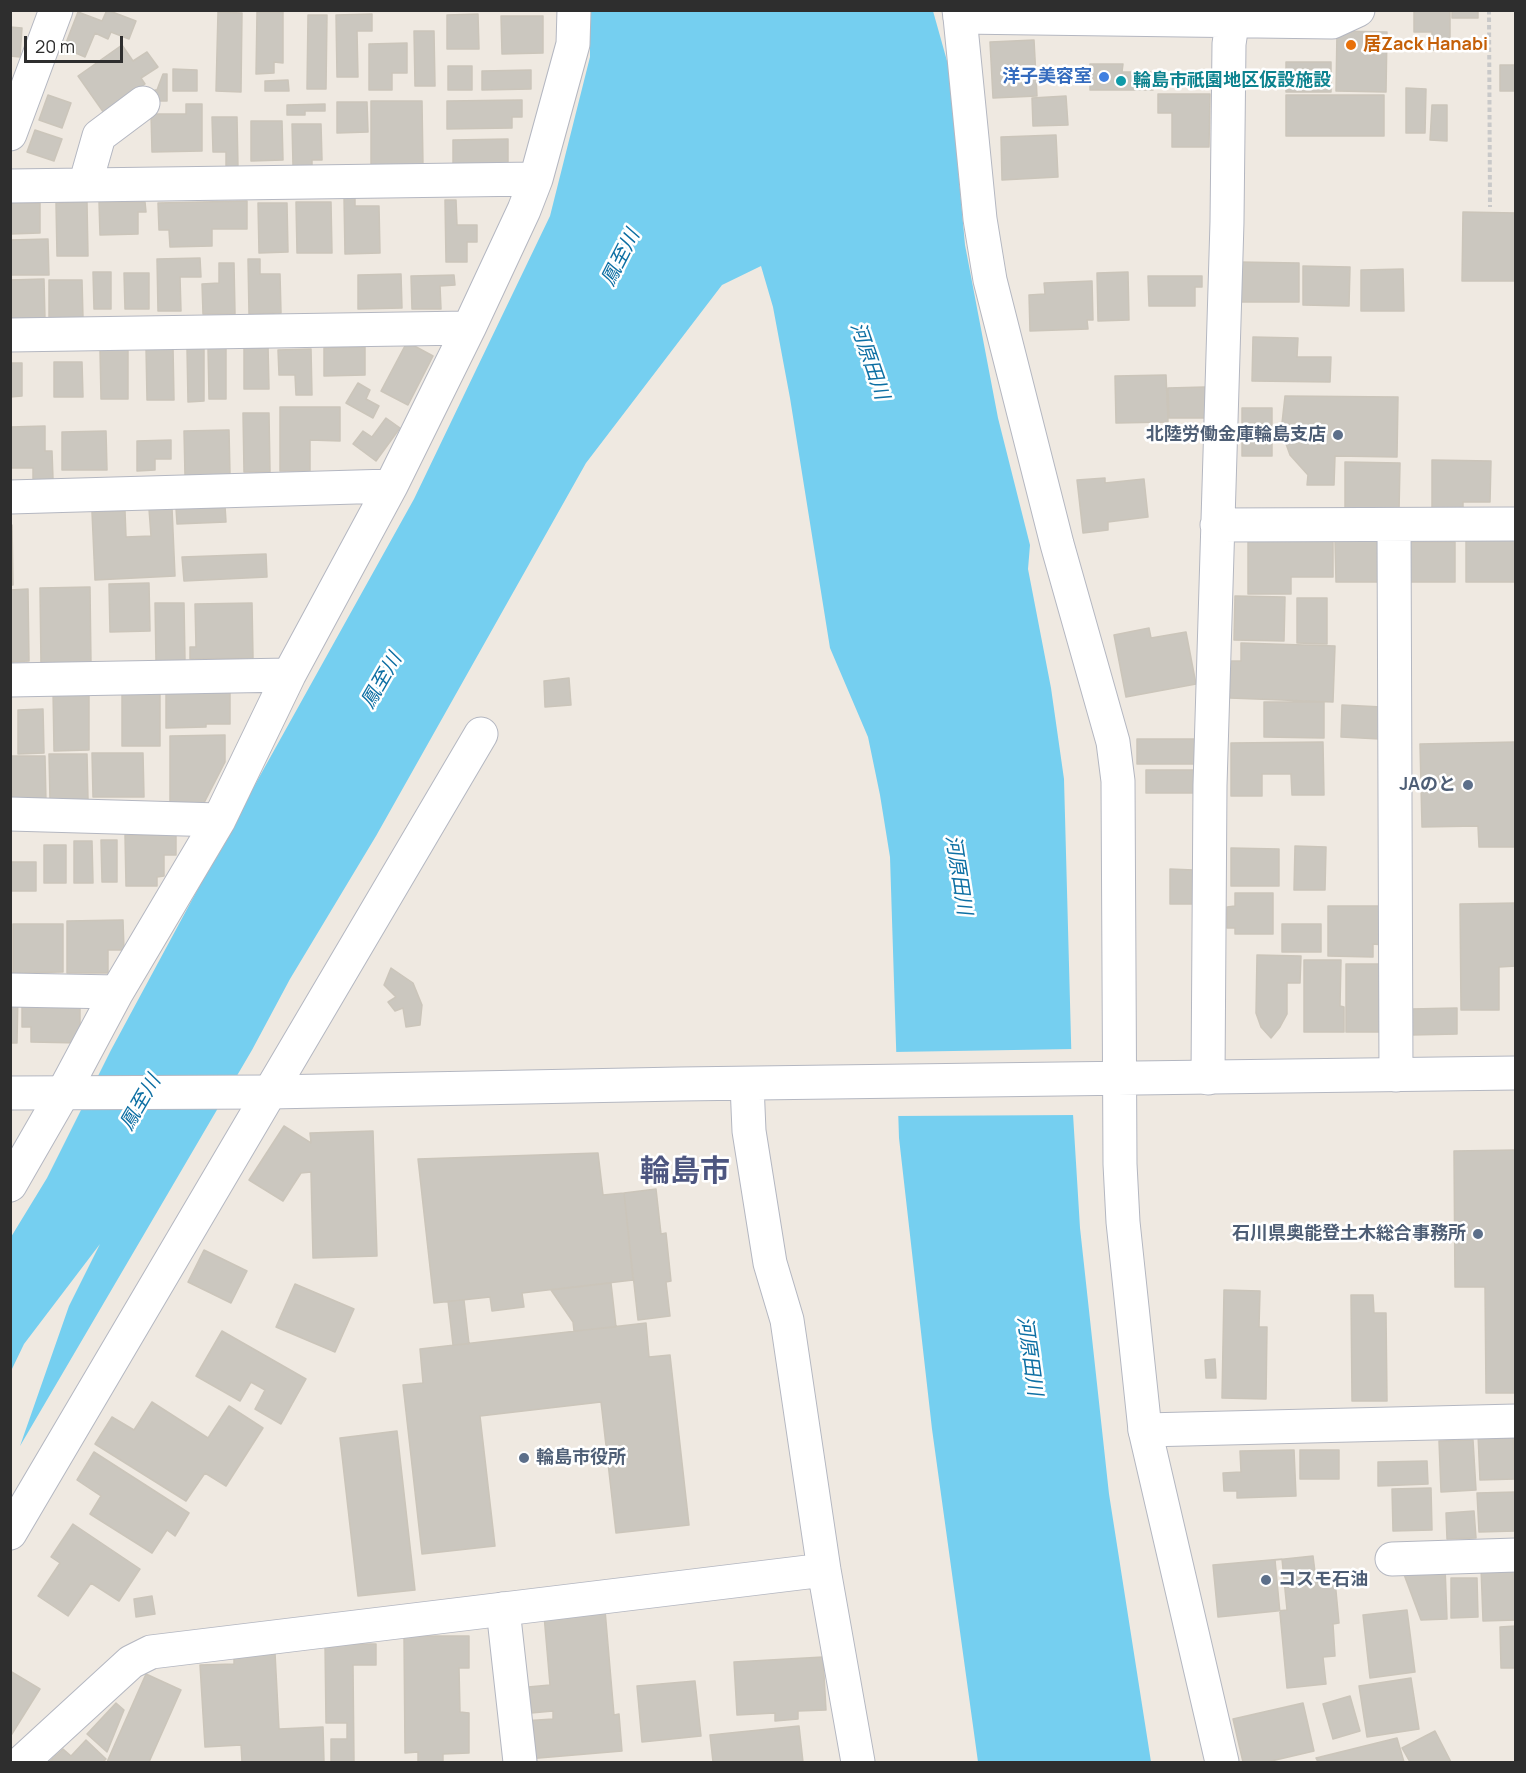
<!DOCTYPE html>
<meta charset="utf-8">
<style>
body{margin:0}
#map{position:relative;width:1526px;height:1773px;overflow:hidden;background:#efe9e1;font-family:Manrope,sans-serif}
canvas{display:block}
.frame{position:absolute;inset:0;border:12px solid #2e2e2e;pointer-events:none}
.scale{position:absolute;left:24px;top:36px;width:99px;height:27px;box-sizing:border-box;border:3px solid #2e2e2e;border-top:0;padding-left:8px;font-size:18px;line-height:21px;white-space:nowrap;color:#2e2e2e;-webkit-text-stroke:4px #fff;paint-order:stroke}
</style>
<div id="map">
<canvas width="1526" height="1773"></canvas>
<div class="frame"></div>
<div class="scale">20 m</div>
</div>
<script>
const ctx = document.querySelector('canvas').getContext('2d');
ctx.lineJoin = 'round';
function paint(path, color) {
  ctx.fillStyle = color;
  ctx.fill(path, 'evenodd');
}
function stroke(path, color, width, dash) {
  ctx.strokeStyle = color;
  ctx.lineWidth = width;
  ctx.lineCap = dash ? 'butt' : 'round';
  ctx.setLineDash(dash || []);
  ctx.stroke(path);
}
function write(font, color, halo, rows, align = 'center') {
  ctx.font = font + ' Manrope,"Noto Sans JP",sans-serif';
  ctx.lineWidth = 5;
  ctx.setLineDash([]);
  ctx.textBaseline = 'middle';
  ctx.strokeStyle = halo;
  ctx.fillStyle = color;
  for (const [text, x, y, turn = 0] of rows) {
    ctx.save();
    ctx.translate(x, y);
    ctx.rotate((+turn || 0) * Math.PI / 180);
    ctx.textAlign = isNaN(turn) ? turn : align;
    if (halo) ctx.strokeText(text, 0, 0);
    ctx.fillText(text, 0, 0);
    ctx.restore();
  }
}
paint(new Path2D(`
 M590,11H933L949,68L965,245L998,418L1030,545L1028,569L1051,688L1064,779L1073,1114L1080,1228L1109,1494L1151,1762H978L932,1429L899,1138L890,857L880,795L868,737L830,648L790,398L773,307L761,266L722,285L586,463L376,836L290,979L252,1050L20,1446L69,1306L100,1244L24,1344L11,1371V1237L47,1178L111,1050L227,835L414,499L550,216L590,57Z`), '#75cff0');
paint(new Path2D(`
 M1074,1049L1077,1115L895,1116L893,1052Z`), '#efe9e1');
const building = new Path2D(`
 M107,10L136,21L129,39L111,32L108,39L95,33L85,57L64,48L78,12L102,21Z
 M1414,10H1450V51L1431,50L1432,32H1414Z
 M1452,10H1478V18H1452Z
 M218,12L242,13L241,92L216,91Z
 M257,12H283V63L274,62V73L256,74Z
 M372,14V31H357L358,77H337L336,15Z
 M478,14L479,49H447V15Z
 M308,15H327L326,89H307Z
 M501,16H543V53L502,54Z
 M10,27L22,28L20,57L10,56Z
 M414,31H434L435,86H415Z
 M1337,31L1387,32L1386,92L1336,91Z
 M1034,40L1037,96L993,98L990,42Z
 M407,43V73H392V90H369V44Z
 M122,45L133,61L147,52L158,67L141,78L145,84L104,113L78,76Z
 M1286,62H1331V92H1286Z
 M1090,64H1123L1122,72H1153V90H1090Z
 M1500,65H1516V91H1500Z
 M448,66H472V90H448Z
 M173,69L197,70V91H173Z
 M531,70V89L482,90V71Z
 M163,74H167V101H155V90H157Z
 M288,80L289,91H265V81Z
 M1406,88L1426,89L1425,133H1406Z
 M1158,94H1210L1209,147H1172V113H1158Z
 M48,95L71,103L62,128L39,120Z
 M1286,95H1384V136H1286Z
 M1066,96L1068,125L1033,126L1032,98Z
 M522,100V117H512V128L447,129V101Z
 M371,101H422L423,167H371Z
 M337,102H367L368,132L337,133Z
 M186,104H202V151L152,152L151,114H186Z
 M325,104V111H305V115H287V105Z
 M1432,105H1447V141L1430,140Z
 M212,117H237L238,168H226V152H213Z
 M251,121H282L283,160L251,161Z
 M292,124H321L322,160H312V166H293Z
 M35,130L62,139L54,161L27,152Z
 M1056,135L1058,177L1002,180L1001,137Z
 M508,139V163L453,164V140Z
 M344,197H355V206H379L380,253L345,254Z
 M445,200H456L457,225H477V242H467V262H446Z
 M247,201V229H212V246L170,247L169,230H159L158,203Z
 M87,202L88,256H57L56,203Z
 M99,202H145L146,212H138V234L100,235Z
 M296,202H331L332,253H297Z
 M11,203H40V233L10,234Z
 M258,203H287L288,252L259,253Z
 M1463,212L1516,213V281H1462Z
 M48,239L49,275H10V240Z
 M200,258L201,277H180L181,311H158L157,259Z
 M248,259H260V274H280L281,313L249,314Z
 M1238,262L1299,263V302H1238Z
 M219,263H234L235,314H203L202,284L219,283Z
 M1303,266L1350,267L1349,306L1303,305Z
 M1403,269L1404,311H1361V270Z
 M93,272H111V309H94Z
 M1128,272L1129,320L1098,321L1097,273Z
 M124,273H149V309H125Z
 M401,274L402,308L358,309V275Z
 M454,275L455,285L440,286L441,309H412L411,276Z
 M1148,276H1202V287H1195V306H1149Z
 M44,279L45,319H10V280Z
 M49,280H82L83,318L49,319Z
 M1092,281L1093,320H1087L1088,329L1030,331L1029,295L1045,294L1044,283Z
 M1253,337L1298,338L1297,357H1331L1330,382L1252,381Z
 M407,342L433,356L408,405L381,391Z
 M244,345H268L269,389H244Z
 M146,347H173L174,400H147Z
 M208,347H226V399H209Z
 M365,347V375L324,376V348Z
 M187,348H204V401L188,402Z
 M128,349V399H101L100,350Z
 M311,349L312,395H296L295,375H279L278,350Z
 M54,362H82L83,397H54Z
 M10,363H22V396L10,397Z
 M1166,375L1168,422L1116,423L1115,376Z
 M358,383L370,390L366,399L379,406L373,418L346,403Z
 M1205,387L1206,418H1169L1168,388Z
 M1285,396L1398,397L1397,457L1335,456L1334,485H1307L1308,475L1290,455L1285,441L1282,423Z
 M280,407H340V441L310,440V471H280Z
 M1242,408H1272V456H1242Z
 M243,413H269L270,472H244Z
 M386,418L400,428L376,461L353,444L363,431L372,437Z
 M45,426V451H52L53,479L33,480V468H10V427Z
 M229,430L230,475L185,476L184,431Z
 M106,431L107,470H62V432Z
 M171,440V459H155V470L137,471V441Z
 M1432,460L1491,461L1490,502H1463V509L1432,508Z
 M1345,462L1400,463L1399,512L1345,511Z
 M1105,478V483L1144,479L1148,517L1108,522V530L1083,533L1077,480Z
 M225,506L226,522L177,524L176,508Z
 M172,508L175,576L95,580L92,512L125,511L126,537L151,536L149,509Z
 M12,525L13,585H10V526Z
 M1516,536V582H1466V537Z
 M1248,539L1333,540V577H1291V594H1248Z
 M1335,541H1382V582H1336Z
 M1410,542H1455V582H1410Z
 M266,554L267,577L184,581L182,557Z
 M149,583L150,631L110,632L109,584Z
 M90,587L91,665L41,666L40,588Z
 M28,589L29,661L10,662V590Z
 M1235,596L1285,597L1284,641L1234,640Z
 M1297,598H1327V644L1297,643Z
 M155,603H184L185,661L156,662Z
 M252,603L253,658L190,659V647H196L195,604Z
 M1149,628L1151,638L1186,632L1196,684L1126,697L1114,635Z
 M1241,643L1335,646L1333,702L1230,698L1231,661H1241Z
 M569,678L571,705L545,707L544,681Z
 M166,682H230V724H206V727L166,728Z
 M122,689H160V746H122Z
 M53,690H89V750L54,751Z
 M1264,702H1324V738L1264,737Z
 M1342,705L1382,707L1380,739L1341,737Z
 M43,709L44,753L18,754V710Z
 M225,735V762L204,803L170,804V736Z
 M1137,739H1197V764H1137Z
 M1323,742L1324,795H1292L1291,774H1262V796H1231V743Z
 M1516,742V847H1479L1478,826L1422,827L1420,744Z
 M92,753H143L144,797H93Z
 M49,754H87L88,800L50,801Z
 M10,756H45L46,802L12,803Z
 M1146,770H1199V793H1146Z
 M125,835H176V855H164V876L157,877V886H126Z
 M101,840H117V882H102Z
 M74,841H92L93,883H74Z
 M44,845H66V883H44Z
 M1295,846L1326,847L1325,890H1294Z
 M1231,848L1279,849V886H1231Z
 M10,862H36V891H10Z
 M1170,869L1194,870L1193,904H1170Z
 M1235,893H1273V934H1235V928H1227V907L1235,906Z
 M1516,903V966L1499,967V1010H1461L1460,904Z
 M1328,906H1384V945L1373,944V957L1328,956Z
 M123,920L124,950H108V973H67V921Z
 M13,924H63V972L13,973Z
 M1282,924H1321V952H1282Z
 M1257,955L1301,956L1300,983H1287V1014L1280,1027L1271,1038L1261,1027L1256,1013Z
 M1304,960H1341L1340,1006L1344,1007V1032H1304Z
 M1346,964H1385V1032H1346Z
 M391,968L413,983L422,1005L420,1025L406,1027L403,1008L395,1011L388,1002L396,997L384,985Z
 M10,994H18L17,1043H10Z
 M22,995H80V1043L31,1042V1027H22Z
 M1457,1008V1034L1411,1035V1009Z
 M284,1126L311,1143L310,1133L373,1131L377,1256L313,1258L311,1172L301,1173L283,1201L249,1180Z
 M1516,1150V1393H1486L1485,1287H1455L1454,1151Z
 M598,1153L603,1195L624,1193L633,1280L522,1293L524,1307L492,1311L490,1297L434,1303L418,1159Z
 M656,1189L661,1234L666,1233L671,1281L666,1282L670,1316L638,1320L624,1193Z
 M204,1250L247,1271L231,1303L188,1282Z
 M611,1283L616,1327L574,1331L573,1322L551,1290Z
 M295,1284L354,1309L335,1352L276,1327Z
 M1224,1290L1260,1291L1259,1327H1267L1266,1399L1222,1398Z
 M1351,1295H1373L1374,1313H1386L1387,1401H1352Z
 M464,1300L469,1344L453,1345L448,1301Z
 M646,1323L649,1357L670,1355L689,1525L616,1533L601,1402L480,1416L495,1546L422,1554L403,1385L423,1383L420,1349Z
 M222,1331L306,1379L281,1424L255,1409L265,1390L251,1382L240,1401L196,1376Z
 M1215,1359L1216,1378H1206L1205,1360Z
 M152,1402L208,1438L229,1406L263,1428L226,1486L205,1473L186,1501L95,1444L112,1417L134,1430Z
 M397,1431L415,1590L358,1596L340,1438Z
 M1513,1433L1515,1479L1480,1480L1478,1434Z
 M1473,1440L1476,1490L1441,1492L1439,1441Z
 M1294,1450L1296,1496L1237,1498V1491H1224L1223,1473L1241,1472L1240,1451Z
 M1300,1450H1339V1479H1300Z
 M94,1452L189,1513L175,1536L167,1530L152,1553L90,1514L101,1496L77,1480Z
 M1427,1461L1428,1484L1378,1486V1462Z
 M1431,1488L1432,1530L1393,1531L1392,1489Z
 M1516,1492V1531L1479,1532L1477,1493Z
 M1474,1511L1476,1538L1447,1539L1446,1513Z
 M73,1524L140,1569L119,1601L91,1583L68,1616L38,1596L60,1563L51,1557Z
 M1313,1556L1315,1572L1334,1570L1339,1623L1333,1624L1335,1656L1323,1657L1326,1684L1287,1688L1275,1560Z
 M1282,1559L1287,1610L1218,1617L1213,1565Z
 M1516,1566V1620L1483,1621L1481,1567Z
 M1445,1567L1447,1619L1421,1620L1402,1569Z
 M1451,1578H1477L1478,1617L1451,1618Z
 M152,1596L155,1614L136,1617L134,1599Z
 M605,1610L614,1715L619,1714L622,1751L527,1759L523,1721L553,1719V1711L531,1713L528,1687L550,1685L544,1615Z
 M1407,1610L1415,1672L1370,1678L1363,1615Z
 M1516,1626V1668H1501L1500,1627Z
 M404,1636H469V1668H459L460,1712L469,1713V1753L443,1754V1762H418V1752L405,1753Z
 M325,1644H376V1665H353L354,1762H331V1739H347V1723H326Z
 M275,1653L279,1729L323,1727L324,1762H242L241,1745L205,1747L200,1665L234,1664V1655Z
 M823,1657L826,1710L798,1711V1719L775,1721V1713L737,1715L734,1662Z
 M10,1671L40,1689L10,1737Z
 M146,1674L181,1690L149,1762H107Z
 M1411,1678L1419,1729L1367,1737L1359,1686Z
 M695,1681L701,1736L642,1742L637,1686Z
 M1350,1696L1360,1731L1333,1739L1323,1704Z
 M116,1703L124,1710L107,1752L87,1734Z
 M1303,1703L1314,1751L1267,1762H1243L1233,1719Z
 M799,1726L803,1762H713L710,1735Z
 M1435,1731L1451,1762H1410L1402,1748Z
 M1397,1738L1404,1762H1318L1316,1758Z
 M86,1740L106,1759L103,1762H49L63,1749L71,1756Z`);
paint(building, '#cbc7bf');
stroke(building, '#cbc5ba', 1.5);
const minor = new Path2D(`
 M959,10L960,17L1332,22L1358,10
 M10,134L56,10
 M85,185L99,136L143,103
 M10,186L536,179
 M10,335L469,328
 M10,497L391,486
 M1217,525L1516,524
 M1394,525L1396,1075
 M10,680L289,675
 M10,814L219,820
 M10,990L117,992
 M1208,1078L1210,785L1227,222L1229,44L1234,10
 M10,1185L63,1093L117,992L219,820L289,675L391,486L469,328L524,210L536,179L573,44L574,10
 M1145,1430L1516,1421
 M10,1533L481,734
 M1392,1559L1516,1555
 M503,1609L520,1762`);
const tertiary = new Path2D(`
 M960,17L980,219L990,280L1057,544L1113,742L1118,781L1120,1164L1123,1222L1145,1430L1222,1762
 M747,1084L749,1131L770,1263L787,1320L824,1570L858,1762
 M10,1093L270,1092L680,1084L1516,1073
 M22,1762L131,1662L151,1652L824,1570`);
stroke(minor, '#b4b7c1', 35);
stroke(tertiary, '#b4b7c1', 35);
stroke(new Path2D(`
 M1489,10L1490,207`), '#c9c9c9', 4, [4.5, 3]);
stroke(minor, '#fff', 33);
stroke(tertiary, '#fff', 33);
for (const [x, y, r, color] of [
 [1351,45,6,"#e8710a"],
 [1104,77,6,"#3f7fe0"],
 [1121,81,6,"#0f9aa8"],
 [1338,435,6,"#5c6f8a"],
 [1468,785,6,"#5c6f8a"],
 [1478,1234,6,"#5c6f8a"],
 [524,1458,6,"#5c6f8a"],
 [1266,1580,6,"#5c6f8a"]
]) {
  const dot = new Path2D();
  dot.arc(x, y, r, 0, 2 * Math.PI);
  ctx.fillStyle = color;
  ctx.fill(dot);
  stroke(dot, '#fff', 2);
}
write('bold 18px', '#c56008', '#fff', [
 ["居Zack Hanabi",1363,45]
], 'left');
write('bold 18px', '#366cbe', '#fff', [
 ["洋子美容室",1092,77]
], 'right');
write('bold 18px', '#0d838f', '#fff', [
 ["輪島市祇園地区仮設施設",1133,81]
], 'left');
write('bold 18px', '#4e5e75', '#fff', [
 ["北陸労働金庫輪島支店",1326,435],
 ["JAのと",1456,785],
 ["石川県奥能登土木総合事務所",1466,1234],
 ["輪島市役所",536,1458,"left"],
 ["コスモ石油",1278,1580,"left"]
], 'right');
write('italic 20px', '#0d6fa3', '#fff', [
 ["鳳至川",621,258,-63],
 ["河原田川",869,361,71],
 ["鳳至川",382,681,-60],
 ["河原田川",958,875,81],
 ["鳳至川",141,1103,-60],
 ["河原田川",1029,1356,82]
]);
write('bold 30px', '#4d5680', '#fff', [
 ["輪島市",685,1173]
]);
</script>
